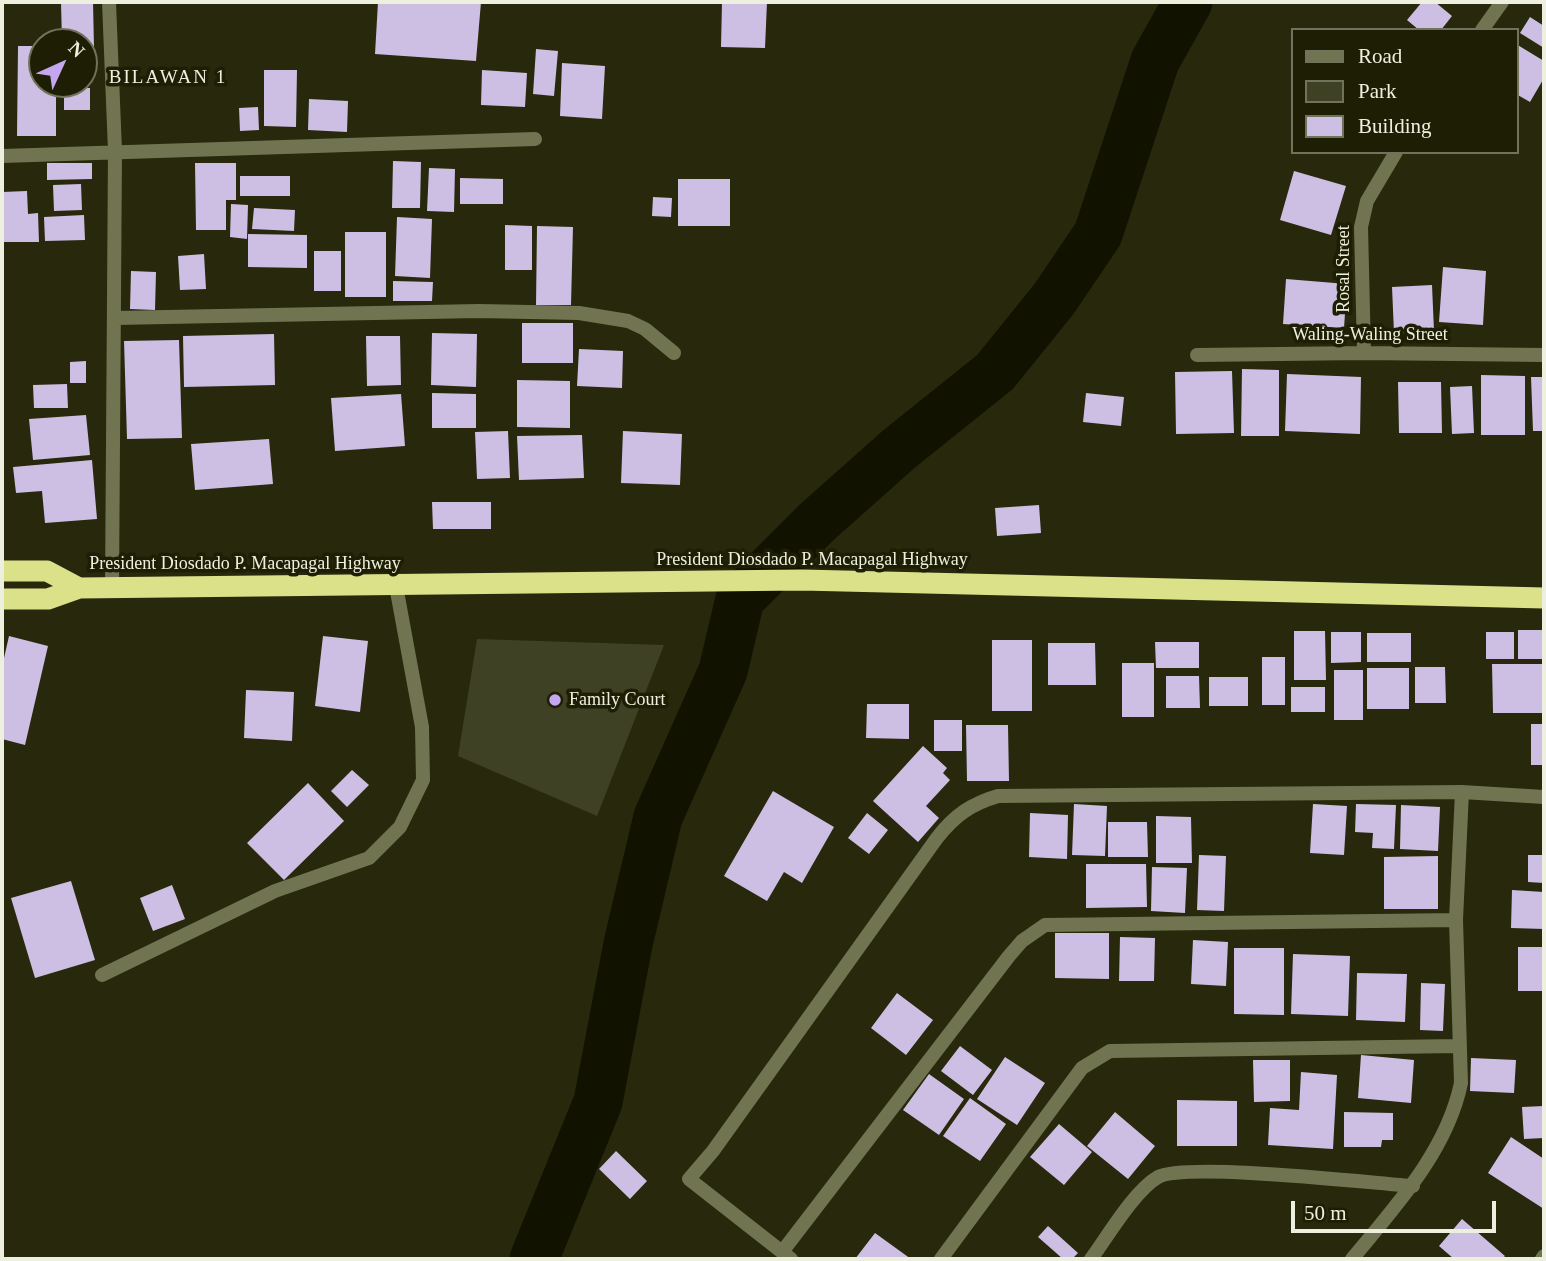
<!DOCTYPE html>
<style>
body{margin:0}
#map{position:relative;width:1546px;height:1261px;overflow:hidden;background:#27280c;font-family:Georgia,serif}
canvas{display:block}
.frame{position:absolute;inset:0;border:4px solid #eef0df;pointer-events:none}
.legend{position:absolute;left:1291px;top:28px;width:228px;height:126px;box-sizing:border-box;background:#1d1e03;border:2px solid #71725b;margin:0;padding:9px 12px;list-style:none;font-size:21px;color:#eef0df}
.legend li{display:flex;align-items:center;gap:14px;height:35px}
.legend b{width:35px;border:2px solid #71725b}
.north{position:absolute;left:28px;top:28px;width:70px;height:70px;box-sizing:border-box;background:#1d1e03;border:2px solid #71725b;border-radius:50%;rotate:45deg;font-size:19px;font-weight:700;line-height:28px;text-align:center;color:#eef0df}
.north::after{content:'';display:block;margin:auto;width:24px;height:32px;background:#c5a7f1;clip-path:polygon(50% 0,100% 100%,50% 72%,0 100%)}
.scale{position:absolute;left:1291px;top:1201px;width:205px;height:32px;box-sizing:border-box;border:4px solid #eef0df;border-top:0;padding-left:9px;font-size:21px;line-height:24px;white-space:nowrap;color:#eef0df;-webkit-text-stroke:5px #1d1e03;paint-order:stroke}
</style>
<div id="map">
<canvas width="1546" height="1261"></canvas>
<div class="frame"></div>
<ul class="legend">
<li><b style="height:9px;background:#717451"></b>Road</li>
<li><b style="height:19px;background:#3f4124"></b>Park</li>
<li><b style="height:19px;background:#cdbfe3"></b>Building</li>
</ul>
<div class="north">N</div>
<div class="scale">50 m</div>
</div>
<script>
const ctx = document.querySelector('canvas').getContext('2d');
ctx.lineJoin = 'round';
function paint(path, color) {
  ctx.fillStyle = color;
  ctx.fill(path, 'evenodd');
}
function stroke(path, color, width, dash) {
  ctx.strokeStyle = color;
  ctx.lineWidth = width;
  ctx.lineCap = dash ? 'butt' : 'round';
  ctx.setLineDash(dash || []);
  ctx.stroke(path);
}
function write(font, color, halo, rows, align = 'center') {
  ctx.font = font + ' Georgia,serif';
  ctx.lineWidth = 7;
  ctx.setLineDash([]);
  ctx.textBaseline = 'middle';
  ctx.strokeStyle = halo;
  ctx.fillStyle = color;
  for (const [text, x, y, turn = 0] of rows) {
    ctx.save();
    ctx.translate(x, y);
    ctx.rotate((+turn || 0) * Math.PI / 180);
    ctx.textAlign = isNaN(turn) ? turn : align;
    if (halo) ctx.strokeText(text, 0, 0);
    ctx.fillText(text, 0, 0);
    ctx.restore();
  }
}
paint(new Path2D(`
 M477,639L664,645L597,816L458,756Z`), '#3f4124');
stroke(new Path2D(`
 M534,1259L598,1102L628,944L658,817L723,671L740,599L817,522L899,449L995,372L1054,299L1098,234L1155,61L1188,2`), '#121200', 49);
paint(new Path2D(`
 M93,2L94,48L84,49V42H62L61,3Z
 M378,2H481L476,61L375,54Z
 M722,2H767L765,48L721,47Z
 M1422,2H1435L1452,16L1441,30H1419L1407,20Z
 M1530,17L1544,26V48L1520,33Z
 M1516,44L1544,61V78L1530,102L1516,94Z
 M18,46H42V84H56V136H17Z
 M536,49L558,51L554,96L533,94Z
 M84,56H92L91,82H84Z
 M562,63L605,66L602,119L560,116Z
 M264,70H297L296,127L264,126Z
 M482,70L527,73L525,107L481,105Z
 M64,88H90V110H64Z
 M309,99L348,101L347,132L308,130Z
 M258,107L259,130L240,131L239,108Z
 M393,161L421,162L420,208H392Z
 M47,163H92V179L47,180Z
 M195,163H236V200H226V230H196Z
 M429,168L455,169L454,212L427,211Z
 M1294,171L1346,186L1331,235L1280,220Z
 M240,176H290V196H240Z
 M460,178L503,179V204H460Z
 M678,179H730V226H678Z
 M81,184L82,210L54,211L53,185Z
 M27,191L28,214L38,213L39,242H2V192Z
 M653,197L672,198L671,217L652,216Z
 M231,204L248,205L247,239L230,237Z
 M254,208L295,210L294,231L252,229Z
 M84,215L85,240L45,241L44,217Z
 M397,217L432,219L430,278L395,276Z
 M505,225L532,226V270H505Z
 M537,226L573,227L571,305H536Z
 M345,232H386V297H345Z
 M248,234L307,235V268L248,267Z
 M314,251H341V291H314Z
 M204,254L206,289L180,290L178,256Z
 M1443,267L1486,271L1483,325L1439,322Z
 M131,271L156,272L155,310L130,309Z
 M1286,279L1347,284L1344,328L1283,324Z
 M393,281L433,282L432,301H393Z
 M1432,285L1434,331L1394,333L1392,287Z
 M522,323H573V363H522Z
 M432,333L477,334L476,387L431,385Z
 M274,334L275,385L184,387L183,336Z
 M366,336H400L401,385L367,386Z
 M179,340L182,438L127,439L124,341Z
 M579,349L623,351L622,388L577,386Z
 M86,361V383H70V362Z
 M1242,369L1279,370V436H1241Z
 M1232,371L1234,433L1176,434L1175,372Z
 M1287,374L1361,377L1360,434L1285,431Z
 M1481,375L1525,376V435H1481Z
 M1531,377H1544V431H1533Z
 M517,380L570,381V428L517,427Z
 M1398,382H1441L1442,433H1399Z
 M67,384L68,408H34L33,385Z
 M1472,386L1474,433L1452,434L1450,387Z
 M432,393L476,394V428H432Z
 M1086,393L1124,397L1121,426L1083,422Z
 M401,394L405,446L335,451L331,398Z
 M86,415L90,455L33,460L29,419Z
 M508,431L510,478L477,479L475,432Z
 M623,431L682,434L680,485L621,483Z
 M582,435L584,478L519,480L517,436Z
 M269,439L273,484L195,490L191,444Z
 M92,460L97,519L45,523L42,491L16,493L13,467Z
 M432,502H491V529H433Z
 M1039,505L1041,533L997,536L995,508Z
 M1518,630H1544V659H1518Z
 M1294,631H1325L1326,680H1294Z
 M1331,632H1361V662L1331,663Z
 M1486,632H1514V659H1486Z
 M1367,633H1411V662H1367Z
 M9,636L48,646L25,745L2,739V667Z
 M323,636L368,641L360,712L315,706Z
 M992,640H1032V711H992Z
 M1155,642H1199V668H1156Z
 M1048,643H1095L1096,685H1048Z
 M1262,657H1285V705H1262Z
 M1122,663H1154V717H1122Z
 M1492,664H1544V713H1493Z
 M1415,667H1445L1446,703H1415Z
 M1367,668H1409V709H1367Z
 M1334,670H1363V720H1334Z
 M1166,676H1199L1200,708H1166Z
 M1209,677H1248V706H1209Z
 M1291,687H1325V712H1291Z
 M246,690L294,692L292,741L244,738Z
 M867,704H909V739L866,738Z
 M934,720H962V751H934Z
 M1531,724H1544V765H1531Z
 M966,725H1008L1009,781H967Z
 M923,746L947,768L943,773L950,780L926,806L939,818L918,842L873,801Z
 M352,770L369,785L347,807L331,791Z
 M308,783L344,821L284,880L247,843Z
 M773,791L834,827L802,883L784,872L767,901L724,876Z
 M1074,804L1107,806L1105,856L1072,855Z
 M1313,804L1347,806L1344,855L1310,853Z
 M1356,804L1396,805L1394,849L1372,848L1373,833L1355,832Z
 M1401,805L1440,807L1438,851L1400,849Z
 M867,813L888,830L869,854L848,838Z
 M1030,813L1068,815L1067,859L1029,857Z
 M1156,816L1191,817L1192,863H1156Z
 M1108,822H1147L1148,857H1108Z
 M1199,855L1226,856L1224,911L1197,910Z
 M1528,855H1544V883L1528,882Z
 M1438,856V909H1384V857Z
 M1086,864H1146L1147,907L1086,908Z
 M1152,867L1187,868L1185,913L1151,911Z
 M71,881L95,960L35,978L11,898Z
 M172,885L185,919L153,931L140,898Z
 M1512,890L1544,892V929L1511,928Z
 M1055,933H1109V979L1055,978Z
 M1120,937L1155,938L1154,981H1119Z
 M1193,940L1228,942L1226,986L1191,984Z
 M1518,947H1544V991H1518Z
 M1234,948H1284V1015L1234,1014Z
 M1293,954L1350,956L1348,1016L1291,1014Z
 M1357,973L1407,974L1405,1022L1356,1020Z
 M1421,983L1445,984L1443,1031L1420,1030Z
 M897,993L933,1020L906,1055L871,1028Z
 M960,1046L992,1070L973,1095L941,1071Z
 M1361,1055L1414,1060L1411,1103L1358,1098Z
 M1005,1057L1045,1083L1017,1125L977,1099Z
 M1471,1058L1516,1060L1514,1093L1470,1091Z
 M1253,1060H1290V1101L1254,1102Z
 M1301,1072L1337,1075L1333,1149L1268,1145L1270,1108L1299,1110Z
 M929,1074L964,1099L939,1135L903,1110Z
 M970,1098L1006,1124L980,1161L943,1136Z
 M1177,1100L1237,1101V1146H1177Z
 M1544,1106V1138L1524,1139L1522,1107Z
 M1115,1112L1155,1146L1128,1179L1087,1146Z
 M1344,1112L1393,1113V1140H1382L1381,1147H1344Z
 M1059,1124L1092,1152L1064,1185L1030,1157Z
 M1511,1137L1544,1159V1209L1488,1173Z
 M616,1151L647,1181L630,1199L599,1169Z
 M1462,1219L1505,1256L1502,1259H1454L1439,1246Z
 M1048,1226L1078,1253L1072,1259H1063L1038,1237Z
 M875,1233L911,1259H855Z`), '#cdbfe3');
stroke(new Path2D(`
 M109,2L115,151L112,588
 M1482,30L1502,2
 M2,156L535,139
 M115,318L479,311L579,313L628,321L645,329L674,353
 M1364,353L1361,227L1367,201L1396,152
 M1197,355L1364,353L1544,355
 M102,975L275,891L369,858L400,827L423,780L422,727L396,586
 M782,1252L1009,956L1022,941L1045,925L1456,920
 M791,1259L689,1179L713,1151L937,838C955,815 971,804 998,796L1462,792L1544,797
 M941,1259L1082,1068L1110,1051L1459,1046
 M1091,1259C1108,1236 1134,1191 1158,1177C1186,1162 1371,1183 1413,1186
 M1352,1259C1395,1207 1447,1151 1461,1083L1456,920L1462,792
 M1542,1259L1544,1256`), '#717451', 14);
stroke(new Path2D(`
 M2,571H47L79,588
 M2,599H48L79,588L802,580L1544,598`), '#dbe188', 21);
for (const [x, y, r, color] of [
 [555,700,7,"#c5a7f1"]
]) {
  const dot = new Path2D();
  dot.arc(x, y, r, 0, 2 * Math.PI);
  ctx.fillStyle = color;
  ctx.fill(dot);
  stroke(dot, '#1d1e03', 2.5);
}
write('18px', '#eef0df', '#1d1e03', [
 ["Rosal Street",1344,269,-90],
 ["Waling-Waling Street",1370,335],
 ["President Diosdado P. Macapagal Highway",812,560],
 ["President Diosdado P. Macapagal Highway",245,564]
]);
write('18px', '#eef0df', '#1d1e03', [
 ["Family Court",569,700]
], 'left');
ctx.letterSpacing = '2px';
write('19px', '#eef0df', '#1d1e03', [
 ["BILAWAN 1",168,78]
]);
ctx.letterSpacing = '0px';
</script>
